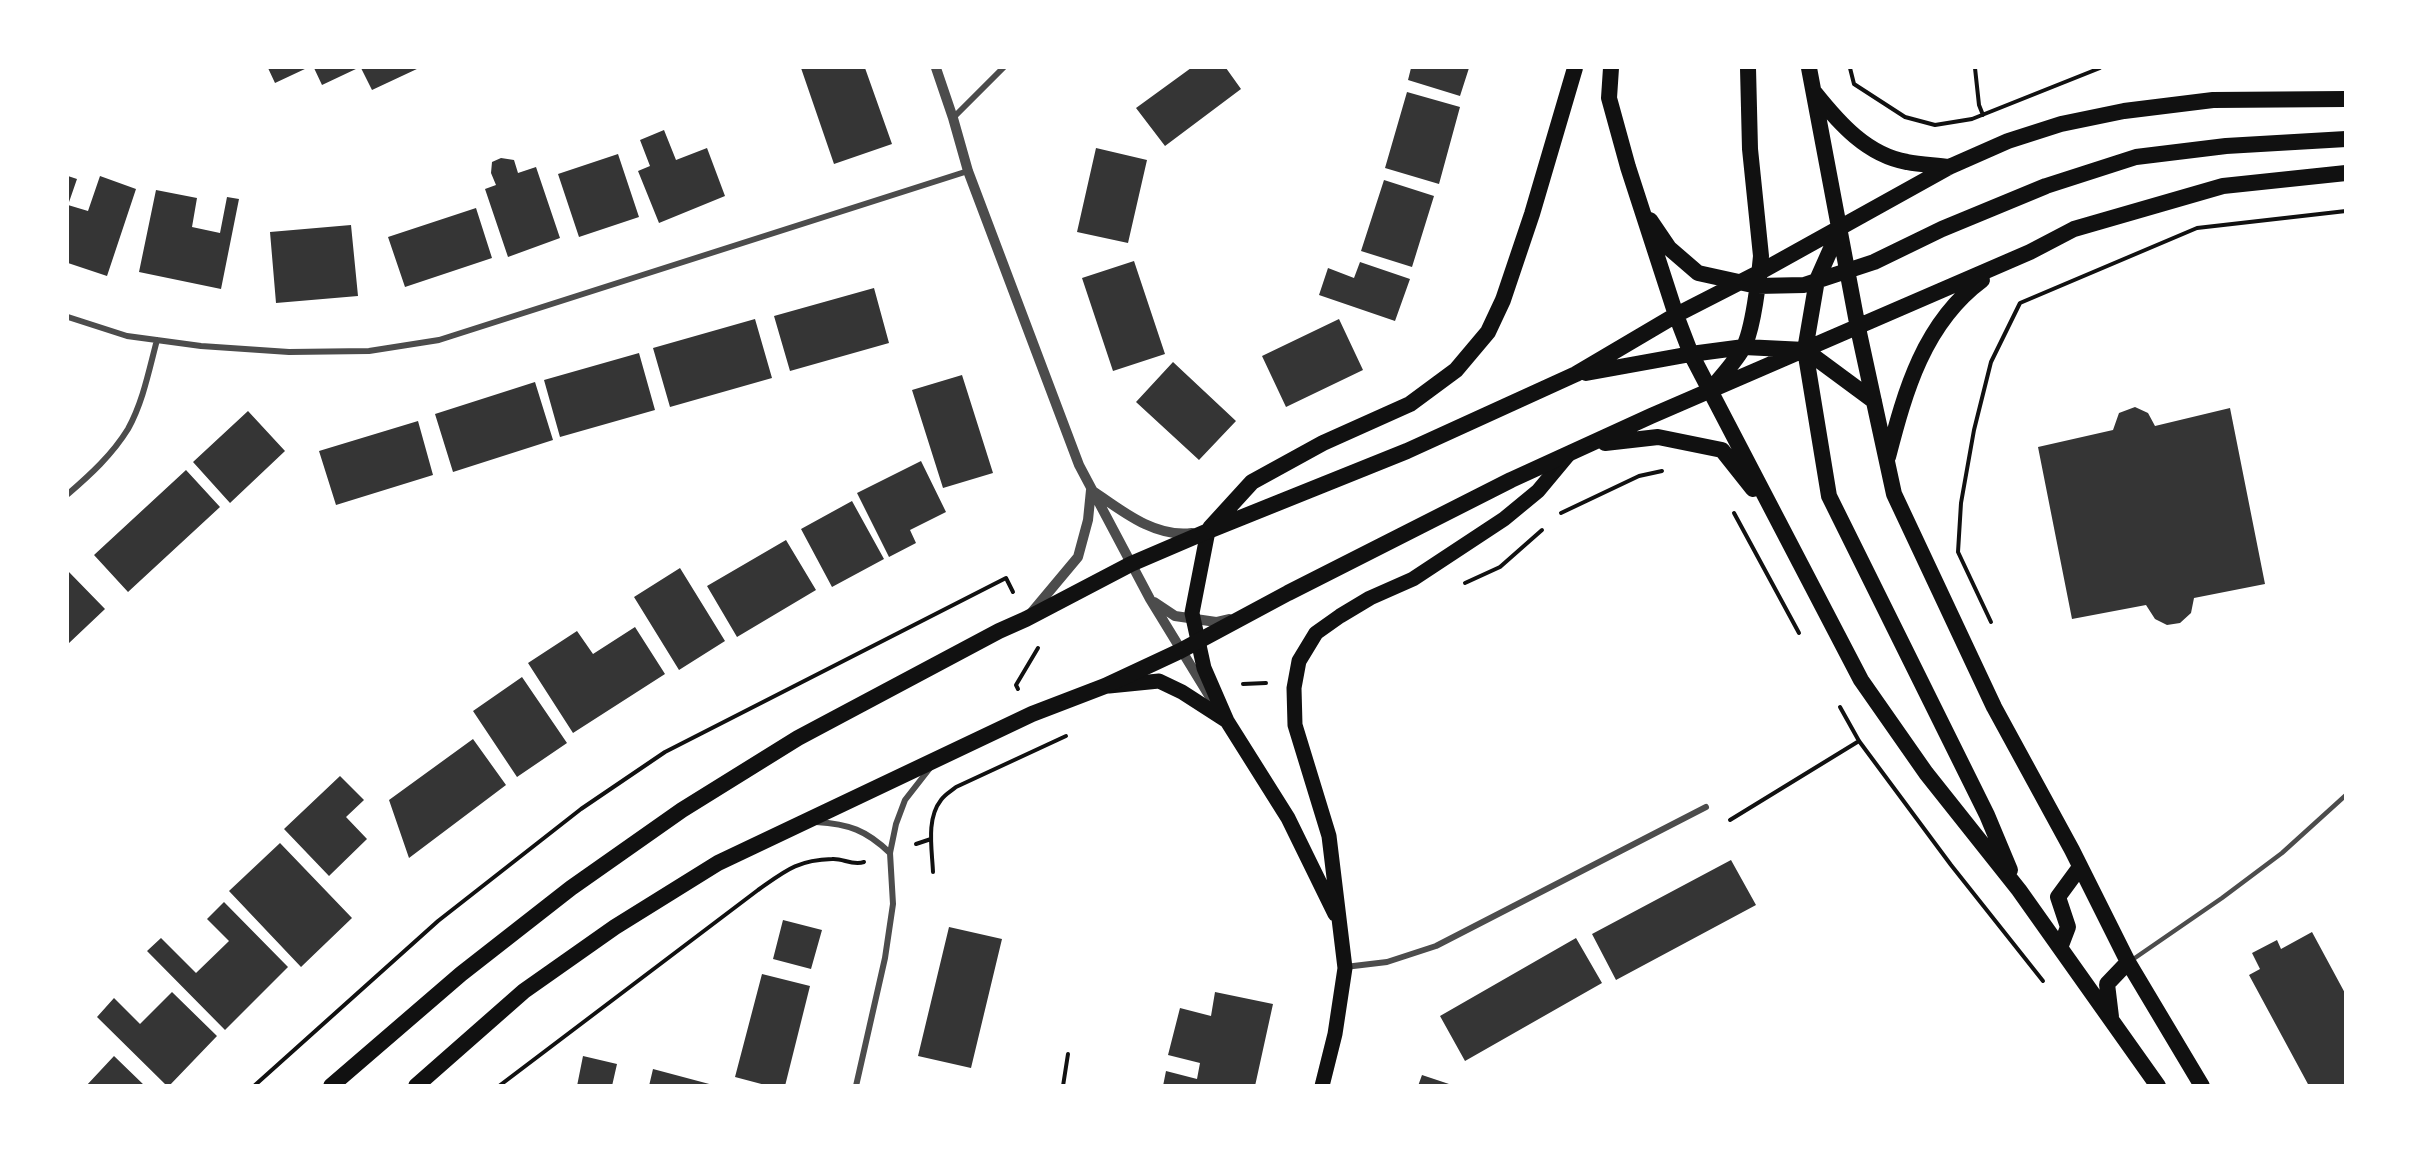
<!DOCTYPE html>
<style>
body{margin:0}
#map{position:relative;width:2413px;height:1153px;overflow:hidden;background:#fff;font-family:"Archivo Narrow",sans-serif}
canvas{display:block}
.frame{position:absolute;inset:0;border:69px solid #fff;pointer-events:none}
</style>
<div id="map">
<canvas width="2413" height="1153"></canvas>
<div class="frame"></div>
</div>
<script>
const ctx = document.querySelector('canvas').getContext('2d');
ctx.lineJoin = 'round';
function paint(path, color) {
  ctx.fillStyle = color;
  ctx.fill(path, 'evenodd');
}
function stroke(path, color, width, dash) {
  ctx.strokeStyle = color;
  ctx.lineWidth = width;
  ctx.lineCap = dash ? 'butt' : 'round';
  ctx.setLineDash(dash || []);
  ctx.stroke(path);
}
paint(new Path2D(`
 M268,68H307L275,83Z
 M314,68H358L322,85Z
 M361,68H419L372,90Z
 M801,68H865L892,144L834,164Z
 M1191,68H1226L1241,89L1165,146L1136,108Z
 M1411,68H1469L1460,96L1408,80Z
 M1407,92L1460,107L1439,184L1385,168Z
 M664,130L676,160L707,148L725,196L659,223L638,171L650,166L640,140Z
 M1096,148L1147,160L1128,243L1077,232Z
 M618,154L639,217L579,237L558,174Z
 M501,158L514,160L518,173L536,167L560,238L508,257L485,189L496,185L491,173L492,162Z
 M68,176L77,179L68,205L88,211L100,176L136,189L107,276L68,263Z
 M1384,180L1434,196L1412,267L1361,251Z
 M156,190L197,198L192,227L220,233L227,197L239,199L221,289L139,272Z
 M476,208L492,258L405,287L388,237Z
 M351,225L358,296L276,303L270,232Z
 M1134,261L1165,354L1113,371L1082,278Z
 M1360,262L1410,279L1395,321L1319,295L1328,268L1354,278Z
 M874,288L889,343L790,371L774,316Z
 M755,319L772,378L670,407L653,348Z
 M1339,319L1363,370L1286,407L1262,356Z
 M639,353L655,410L560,437L544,380Z
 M1173,362L1236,421L1199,460L1136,402Z
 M962,375L993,473L943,488L912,390Z
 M535,382L553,440L453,472L435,414Z
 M2135,407L2148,413L2155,426L2230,408L2265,584L2194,598L2191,613L2180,623L2167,625L2155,619L2146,605L2072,619L2038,447L2113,430L2119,413Z
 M248,411L285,451L230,503L193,462Z
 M418,421L433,475L336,505L319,451Z
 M921,461L946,512L910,530L916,543L889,557L857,493Z
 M186,470L220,507L128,592L94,555Z
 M852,501L884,559L832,587L801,529Z
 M786,540L816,590L737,637L707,586Z
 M680,568L725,641L679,670L634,597Z
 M68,571L105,609L68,644Z
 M635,627L665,674L573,733L528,663L577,631L593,654Z
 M522,677L567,743L517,777L473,711Z
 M473,739L506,785L409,858L389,800Z
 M340,776L364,800L346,817L367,839L329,876L284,829Z
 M280,843L352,918L301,967L229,891Z
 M1731,860L1756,905L1616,980L1592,934Z
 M224,902L288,967L225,1030L147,951L161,938L196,973L229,941L207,919Z
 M783,920L822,930L811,969L773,959Z
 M949,927L1002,939L971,1068L918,1056Z
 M2312,932L2346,995V1086H2309L2249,975L2260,969L2252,953L2277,940L2281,949Z
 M1576,938L1602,983L1465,1061L1440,1016Z
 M762,974L810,986L785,1086H769L735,1077Z
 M172,992L217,1036L169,1086H167L97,1017L114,998L140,1024Z
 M1215,992L1273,1004L1255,1086H1163L1166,1071L1197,1079L1200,1063L1168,1055L1180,1008L1211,1016Z
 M114,1056L145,1086H86Z
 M583,1056L617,1064L612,1086H577Z
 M653,1069L713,1085V1086H649Z
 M1422,1075L1452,1085V1086H1418Z`), '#353535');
stroke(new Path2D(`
 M1850,68L1854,84L1905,117L1935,125L1972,119L2100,68
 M1975,68L1979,105L1983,115
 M1561,513L1639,476L1662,471
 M1734,513L1799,633
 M1465,583L1500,567L1542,530
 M1991,622L1958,552L1961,503L1974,430L1991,362L2020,303L2197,228L2346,211
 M1243,684L1266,683
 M1018,689L1016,685L1038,648
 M1840,707L1859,741L1951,865L2043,981
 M1730,820L1859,741
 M916,844L931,839
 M933,872C932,849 926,819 941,800C944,795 951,791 956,787L1066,736
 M254,1086L438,921L581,809L665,752L1006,578L1013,592
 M499,1086L758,890C785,871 797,860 832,859C843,858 852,866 864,862
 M1063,1086L1068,1054`), '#111', 4);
stroke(new Path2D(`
 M2132,960L2222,898L2282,853L2346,795`), '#4c4c4c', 4.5);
stroke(new Path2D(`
 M953,118L1003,68
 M68,317L127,336L201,346L289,352L369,351L439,340L968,171
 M68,494C90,475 112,455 128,429C143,402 149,370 157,340
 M816,822C849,824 866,830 890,853
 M1345,967L1387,962L1436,946L1706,807
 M856,1086L885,958L893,904L890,853L896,824L905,800L930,768`), '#4c4c4c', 6);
stroke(new Path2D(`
 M936,68L953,118L968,171L1079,465L1150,599L1213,702
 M1093,491C1122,511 1155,538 1192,533
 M1154,602L1175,616L1216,622L1229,619
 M1032,612L1078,557L1088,520L1091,490`), '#4c4c4c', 10);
stroke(new Path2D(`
 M1208,531L1192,613L1204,668L1227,721L1288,818L1335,914
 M1109,686L1159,681L1182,692L1227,721
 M1322,1086L1335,1034L1345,968L1329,836L1295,725L1294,688L1299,661L1316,633L1340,616L1370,598L1413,579L1504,519L1538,491L1568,455`), '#111', 15);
stroke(new Path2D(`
 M1611,68L1609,98L1628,167L1676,315L1691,354L1861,680L1926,773L2019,890L2158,1086
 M1809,68L1858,328L1894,494L1994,707L2072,850L2128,962L2202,1086
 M1815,93C1839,123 1867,155 1907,162C1921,165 1935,165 1949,167
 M1650,220L1669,248L1698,273L1757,286L1804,285L1874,262L1942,229L2046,186L2136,157L2226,146L2346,139
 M1841,226L1817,280L1805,350L1829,496L1987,815L2010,870
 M1586,373L1691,354L1744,347L1805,350L1874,401
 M1711,389C1722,376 1735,362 1743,348C1753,331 1759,277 1761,256L1750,149L1748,68
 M1605,443L1658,437L1722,450L1753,489
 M1888,457C1905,391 1924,323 1982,280
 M1210,528L1252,482L1323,443L1410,404L1456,370L1488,332L1503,300L1532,214L1575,68
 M2060,948L2068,927L2058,897L2080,867
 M2111,1017L2107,984L2128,962
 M331,1086L461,974L571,888L682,810L798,738L999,631L1026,619L1131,564L1208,531L1407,451L1576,374L1676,315L1760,272L1949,167L2008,141L2061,124L2124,111L2213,100L2346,99
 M416,1086L524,991L615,927L718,863L1032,714L1105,686L1180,651L1288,593L1511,480L1651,416L2030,252L2074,229L2223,186L2346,173`), '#111', 16);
</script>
